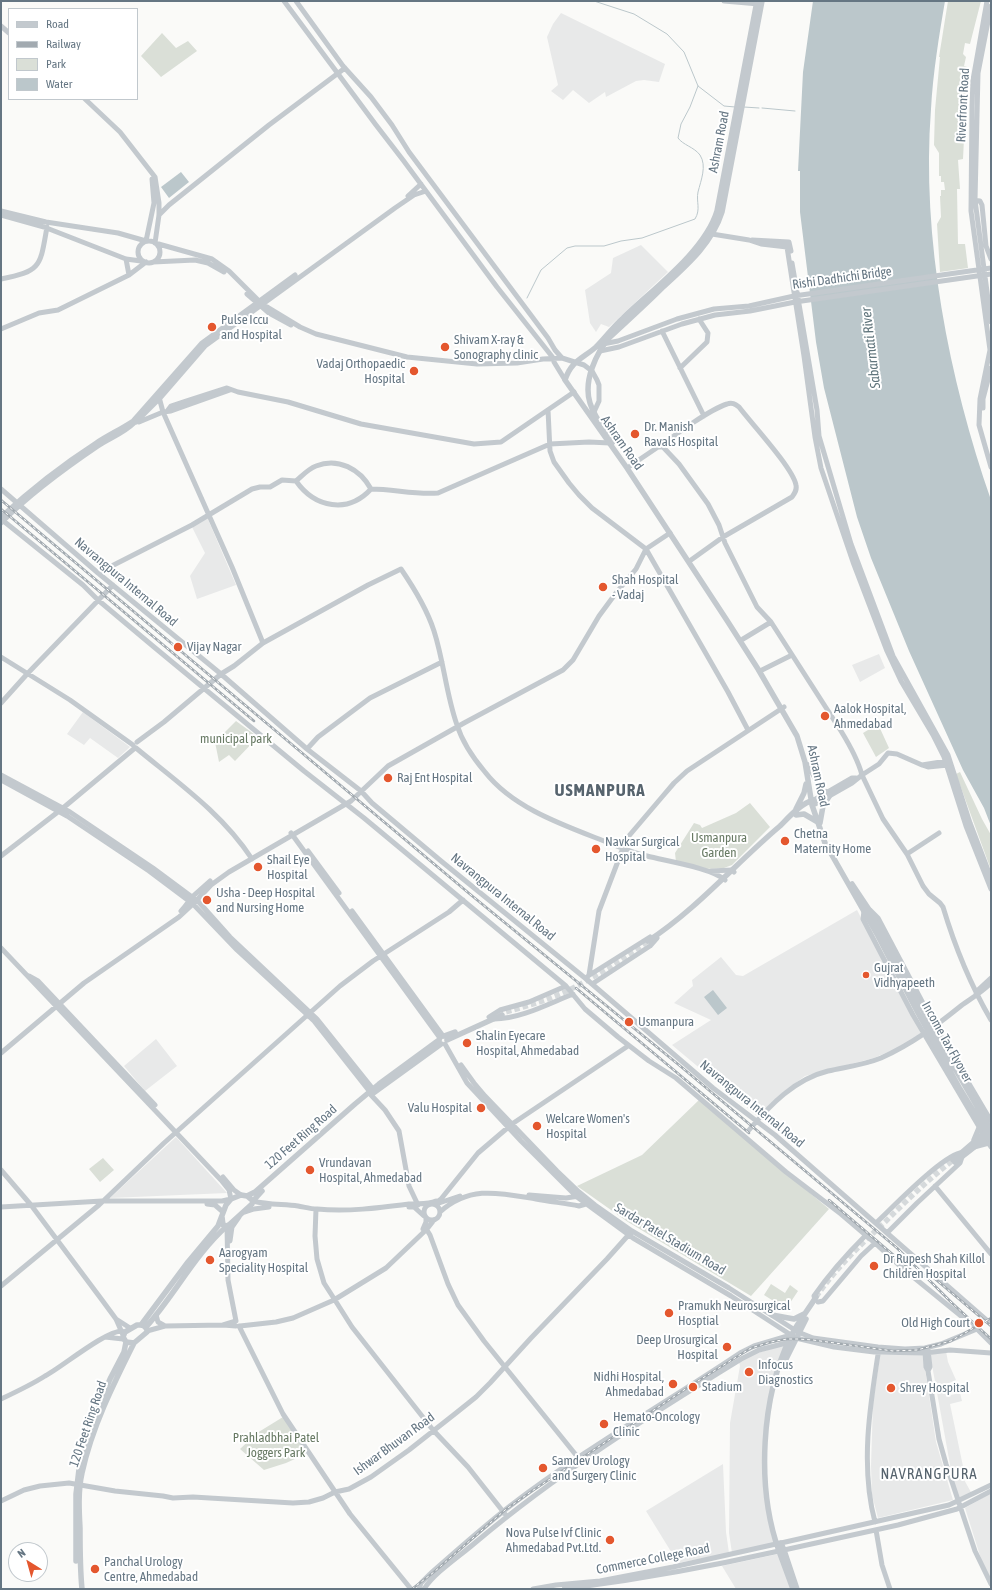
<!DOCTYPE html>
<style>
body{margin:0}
#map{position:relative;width:992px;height:1590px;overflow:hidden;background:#fafaf8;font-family:"Asap Condensed",sans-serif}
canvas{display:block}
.frame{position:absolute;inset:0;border:2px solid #657683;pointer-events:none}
.legend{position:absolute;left:8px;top:8px;width:130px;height:92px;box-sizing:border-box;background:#fff;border:1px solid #c1c8cd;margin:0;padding:5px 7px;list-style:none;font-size:12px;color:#657683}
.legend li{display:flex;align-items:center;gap:8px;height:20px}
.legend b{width:20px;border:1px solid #c1c8cd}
.north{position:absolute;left:8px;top:1542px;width:40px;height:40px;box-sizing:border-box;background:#fff;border:1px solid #c1c8cd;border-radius:50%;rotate:323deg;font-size:11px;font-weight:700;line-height:16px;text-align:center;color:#657683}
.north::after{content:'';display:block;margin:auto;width:14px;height:18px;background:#e4572e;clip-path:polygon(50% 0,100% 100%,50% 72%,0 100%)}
</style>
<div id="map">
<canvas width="992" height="1590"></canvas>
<div class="frame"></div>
<ul class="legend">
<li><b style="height:5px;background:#c3c9ce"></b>Road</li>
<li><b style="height:5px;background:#a2aab0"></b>Railway</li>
<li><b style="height:11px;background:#dadfd7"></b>Park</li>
<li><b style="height:11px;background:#bbc7cb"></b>Water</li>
</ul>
<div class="north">N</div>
</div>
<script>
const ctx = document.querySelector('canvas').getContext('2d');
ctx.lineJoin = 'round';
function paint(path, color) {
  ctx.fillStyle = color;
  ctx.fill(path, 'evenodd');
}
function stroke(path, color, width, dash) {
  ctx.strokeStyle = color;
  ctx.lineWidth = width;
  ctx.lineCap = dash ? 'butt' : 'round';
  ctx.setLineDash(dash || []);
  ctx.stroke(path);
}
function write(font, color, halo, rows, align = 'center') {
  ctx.font = font + ' "Asap Condensed",sans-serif';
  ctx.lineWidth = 4;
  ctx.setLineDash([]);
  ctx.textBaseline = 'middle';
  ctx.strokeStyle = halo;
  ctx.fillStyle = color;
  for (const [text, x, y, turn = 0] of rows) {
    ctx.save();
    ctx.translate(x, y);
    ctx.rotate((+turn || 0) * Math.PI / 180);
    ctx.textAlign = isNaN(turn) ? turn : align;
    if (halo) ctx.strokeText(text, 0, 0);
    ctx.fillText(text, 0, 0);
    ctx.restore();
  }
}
paint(new Path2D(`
 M561,13L665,64L659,82L644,80L636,81L606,97L605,92L589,103L573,90L563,100L551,91L558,85L547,37L553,24Z
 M641,245L668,272L609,327L601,324L596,332L590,323L585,290L611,273L613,258Z
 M207,517L236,585L197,599L190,576L205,553L192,527Z
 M879,654L885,668L860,682L852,665Z
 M83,712L130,747L118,758L90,738L84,745L67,734Z
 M857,910L922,1034L893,1050L874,1058L805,1076L782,1093L757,1116L672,1045L711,1020L674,1003L693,986L692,980L721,957L736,975L743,976Z
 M156,1039L177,1066L145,1091L124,1066Z
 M176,1137L227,1193L110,1198Z
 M785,1345L778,1365L763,1461L774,1543L732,1553L729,1533L730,1423L740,1366L739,1362L757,1353Z
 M946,1351L948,1362L956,1380L949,1383L951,1395L960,1393L962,1401L950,1404L964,1471L962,1476L972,1494L959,1499L955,1492L930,1354Z
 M880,1355H923L936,1442L953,1500L878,1518L872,1495L871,1466L873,1403Z
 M723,1464L726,1532L729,1553L678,1563L646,1511Z
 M991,1493V1579L983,1565L965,1508Z
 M778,1554L791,1589H736L722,1566Z`), '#e8e9e9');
paint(new Path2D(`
 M948,1H981L970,44L965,43L963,54L966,57L964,66L967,67V79L963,159L958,160L960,189H957L958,244H965L968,268L940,272L937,224L941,217L940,196H941V190H945L944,182H941V176H939V153L934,145L935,110L940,57H939Z
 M162,33L176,48L188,41L197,51L161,77L141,56Z
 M236,721L258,737L235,761L229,755L219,762L215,742Z
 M878,724L889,748L876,757L863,733Z
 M960,772L982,819L991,835V870L956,774Z
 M750,803L770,827L732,865L724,868L706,869L676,862L675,853L694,823L700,825L702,828L736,813Z
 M699,1100L829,1209L751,1296L628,1222L577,1186L642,1155Z
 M103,1158L114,1170L100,1182L89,1169Z
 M771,1284L785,1293L790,1285L798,1291L786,1309L764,1295Z
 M283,1417L295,1435L306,1454L286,1463L264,1470L240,1449L257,1433Z`), '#dadfd7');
paint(new Path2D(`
 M813,1H945C939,36 933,73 931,109C921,238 949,379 991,500V826L984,808L963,770L909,651L871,558L857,517L824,388L816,342L800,212V171H798L803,72Z
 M181,172L189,182L169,198L161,187Z
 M713,990L727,1008L718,1015L704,997Z`), '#bbc7cb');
stroke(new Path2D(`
 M594,1L634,14L667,34L684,52L698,86L724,106L735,107
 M744,107L759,108
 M762,108L795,111
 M527,298L541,270L567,248L575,246H604L621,241L642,238L695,219C701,209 696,202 698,192C701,180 707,166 700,155C694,147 683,145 678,138L681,124L690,107L698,86`), '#bbc7cb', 1);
stroke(new Path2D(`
 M498,1014C520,1008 543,1002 565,992C594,978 621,960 648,941
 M816,1297C835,1269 860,1245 885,1222C907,1200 929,1179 953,1160`), '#d5d9db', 5.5, [5.5, 3]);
stroke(new Path2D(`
 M284,1L376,125L403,160L497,287L554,359V362L565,380
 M296,1L343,66L371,97L392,125L409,152L548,338L555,350L562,358
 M724,1L759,4
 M987,1L973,80L972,106L971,211L990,350L980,399L979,425L991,467
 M991,6L978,73L975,200L991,322
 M1,26L9,33
 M85,99L120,132L155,177L159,203V215L155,243L212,259L229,271L262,304L300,327L316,334L407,357L477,364L517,363L543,359L562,358L584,365L592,371L597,380L599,385V401L594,412
 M408,196L421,184
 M972,200L980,201L982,205L986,246L991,259
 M1,211L46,222L118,233L146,241L154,203L152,179
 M1,215L44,227L126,259L141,261
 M159,215L169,205L269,125L345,68
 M712,234L749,240L761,244L787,247L804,356L815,437L821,468L853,562L887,651L901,681L933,735L944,757L966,826L991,889
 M752,240L789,242L791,251
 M138 252a11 11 0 1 1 22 0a11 11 0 1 1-22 0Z
 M126,259L129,275
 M153,262L195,260L208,263L224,272
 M792,263L817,410L819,436L851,544L893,656L948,755L970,823L991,878
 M1,279C42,271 40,266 47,227
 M247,294L269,313L291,325
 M1,329L39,313L58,310L129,275L146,262
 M662,331L704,416
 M603,344L618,341L677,319L714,309L749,306L794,296L991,268
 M600,351L619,347L682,324L715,315L750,311L795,302L991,274
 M680,368L707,342L708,333L699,319
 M159,397L163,412L232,567L263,643
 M983,408V399L991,368
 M168,410L171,406L186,401L227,388L238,392L288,402L361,424L474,444L501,442L574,392
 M548,410L550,451L554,462L569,483L579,495L592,508L646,549L728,692L748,730
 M134,420L202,343L295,275
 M136,422L160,398L205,346L395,208L414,195L426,191
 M139,422L163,412L171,411L230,390
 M661,446C674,435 711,409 727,404C732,402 735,404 739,407C751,423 793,468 796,485C797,490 795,493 792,497L723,537L691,560
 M630,466L658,447H663L679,464L708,504L719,525L725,543L757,607L771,622L841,731C849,744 858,760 862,775L879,764L888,753L897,754L922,765
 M296,481C302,476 308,469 316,466C338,457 360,469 371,489
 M1,489L98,573L221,674L307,749L361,791L372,803L441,861L585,978L713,1088L775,1135L991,1324
 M1,517C30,490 62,465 96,443C108,435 121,429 133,421
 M1,519L83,585L98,600L154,647L304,771L364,818L566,986L585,1009L618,1037L649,1061L676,1078L786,1172L841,1214L875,1243L901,1267L977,1329L991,1343
 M1,523C30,494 64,469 98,446C110,438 124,433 134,423
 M98,573L192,525L252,489L260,487H270L282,480L296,481C315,508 348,514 371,489C394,489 415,495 438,493L550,444L589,442L610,443
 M743,639L771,622
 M1,657L70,700L133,745
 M762,670L792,655
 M1,703L28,673L113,585
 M137,742L164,722L221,674L234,666L263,643L368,585L401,569C414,588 427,609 434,631C444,662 446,694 457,725C462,741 474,759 485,772C513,808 563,825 604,841C618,846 632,853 647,856C666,861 712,868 725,880
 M136,748C177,782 222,813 252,859
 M307,749L318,737L370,698L442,662
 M947,761L922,765L928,767L948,765
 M1,775L70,812L153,868L192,897L210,881
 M1,780L67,816L149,871L193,904L197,900L192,897C188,902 185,907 181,911
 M814,800L852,778H856
 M815,804L852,783L862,775L883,819L907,854L923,886L929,894L940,903L943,907C955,947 970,984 991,1020
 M291,833L440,1038
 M308,851L339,893
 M907,854L939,833
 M1,856L63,808L135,748
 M711,871L732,870L734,872
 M870,910L878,918L935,1026L991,1121
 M352,911L443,1036
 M864,911L863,919L913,1015L991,1147
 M1,948L221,1180L229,1190L231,1199L222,1201H102L1,1207
 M589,975L599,911L623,848L628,837L662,797L674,783L687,771L784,707
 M29,976L38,981L155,1105
 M588,976L650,937
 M592,984L650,946L657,938
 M976,994L978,990L991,978
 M489,1017L500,1010L529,1002L566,986
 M494,1019C520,1019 548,1004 573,994
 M445,1044L467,1083L521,1141L577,1197L633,1238L731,1296L791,1335L796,1338L834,1347L874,1352L925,1353L950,1350L991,1353
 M1,1053L84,983L179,917L193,904L237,950L314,1021L370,1092
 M461,1065L474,1083L485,1096L557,1171L579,1192L595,1205L632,1231L729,1288L798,1332L813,1338L878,1347L905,1349L925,1348L941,1344L977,1329
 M373,1089L317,1019L230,937L197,900L211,885L229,872L351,801L388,766L464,723L563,670L573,660L599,616L616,593L636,569L646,549L670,533
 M371,1095L385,1110L399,1131L409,1186L418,1205
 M749,1130C770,1105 795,1079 828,1071C845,1067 864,1065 881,1058C912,1044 936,1026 962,1005C972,998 982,992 991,983
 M974,1147L989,1143
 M1,1170L31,1205L102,1300L116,1319L123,1335
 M223,1177L234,1190L241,1195
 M935,1186L991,1254
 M529,1195L566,1198L579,1196
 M253,1201C268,1205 283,1204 298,1206C304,1207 311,1209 317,1209C347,1212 378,1208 409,1204C418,1203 428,1205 436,1201
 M439,1203L460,1196
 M207,1204L215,1205L223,1212
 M434,1204L441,1199L478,1153L512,1124L628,1046
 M424 1212a8 8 0 1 1 16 0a8 8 0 1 1-16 0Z
 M409,1207H414L424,1216
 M316,1209L315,1236L317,1259L324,1283L333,1297L352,1327L433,1430L468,1467L505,1514
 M245,1212L254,1209L269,1207
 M440,1212C470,1185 500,1193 536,1199C551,1202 565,1203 579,1206L586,1204
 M876,1223C894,1206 940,1158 960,1153
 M425,1227L430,1235L448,1284L458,1305L484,1341L580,1460
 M423,1229L426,1222V1218
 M887,1233L917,1203L960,1163L962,1157
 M230,1241L232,1227L239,1217
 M1,1286L99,1205L164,1143L340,986L373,961L449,912L463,900
 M815,1300L814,1296C829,1274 847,1254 866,1235
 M818,1302L823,1301L861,1256L875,1243
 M156,1315L158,1322L165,1326
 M116,1319L130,1328
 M223,1325L236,1321L228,1280L227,1226
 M239,1326L283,1414L350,1514L411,1589
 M240,1326L276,1322L293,1318L334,1300L386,1268L427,1229L434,1220
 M147,1331L165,1326L223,1325L236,1326
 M105,1337L123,1339
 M925,1351L926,1367L928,1371L939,1439L946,1464L975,1551L991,1584
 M928,1371L930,1367L928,1350
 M1,1399C16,1392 31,1385 45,1376C62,1367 105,1331 122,1331
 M1,1501L24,1490L40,1486L69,1483L115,1491L163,1496L173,1498L193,1497L293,1503L309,1502L323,1498L335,1492L349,1489L371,1477L409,1450L456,1413L476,1397L490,1383L531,1338L607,1259L632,1231
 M875,1522C860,1466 870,1405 879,1348
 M876,1530L882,1565L890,1589
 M781,1543L949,1505L991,1485
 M784,1550L898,1525L957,1509L991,1491
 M419,1589L421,1583L430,1574C456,1551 483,1527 510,1506C583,1450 664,1404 740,1353L754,1346L791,1335
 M424,1589C435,1572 460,1556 476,1542C558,1473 650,1415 741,1359L759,1350L790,1342
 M533,1589L556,1585L600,1581L673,1567L776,1544
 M564,1589C636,1580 708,1567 779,1551`), '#c3c9ce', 5);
stroke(new Path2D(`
 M757,1L717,211C705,251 653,289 623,318C613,327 605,338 596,347C582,359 571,361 565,380L627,468L728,622L758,669L797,736L805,762L812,805L825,843L878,936L918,1013L960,1089L991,1140
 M613,442C605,430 594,417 590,403C583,381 596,353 610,337C627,321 645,305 662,288C686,266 712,244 722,212L762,1
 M808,765L821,789L823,791L827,792
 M796,809L804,793L806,784
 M796,815L804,814L816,821
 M820,823L823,806L830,795
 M852,884L868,908L943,1048L991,1130
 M648,941C697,909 736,863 780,826C789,817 801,803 814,800
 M444,1036L455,1032
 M447,1040L502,1015
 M372,1094L441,1044
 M974,1140L979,1128
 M953,1160L989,1129
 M955,1162L991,1134
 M247,1196L255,1192L355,1104L379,1084L439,1040
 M253,1201L262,1191
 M772,1315L794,1319L804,1314
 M137,1325H143L147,1329V1332L134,1343L126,1342L123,1337L125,1332Z
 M141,1325L188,1262L218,1226L226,1205L231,1199L241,1195L247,1196L253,1201L252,1204L230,1224L227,1226L223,1225L222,1217
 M146,1327C174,1296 195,1254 227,1226
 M783,1365L806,1319
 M776,1544L781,1543L784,1550L779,1551C756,1487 761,1397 791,1336C798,1322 808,1310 816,1297
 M784,1550L797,1589
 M779,1551L793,1589
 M76,1561V1494L80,1461L92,1421L110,1379L124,1352L126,1342
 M82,1589C80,1569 80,1548 80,1528C79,1510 78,1491 82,1473C92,1427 113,1385 134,1343`), '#c3c9ce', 5.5);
const rail = new Path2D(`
 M1,500L471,895L679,1065L897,1248L952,1303L991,1339
 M1,509L254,721
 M576,988L749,1133
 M829,1200L911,1270
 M934,1278L991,1326
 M412,1589L434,1572L505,1510L532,1491L690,1386L751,1348L771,1342L787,1339H798L813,1340L893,1351L917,1350L951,1341L991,1318`);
stroke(rail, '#a2aab0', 2.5);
stroke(rail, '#fff', 1, [3]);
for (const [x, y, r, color] of [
 [212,327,5,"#e4572e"],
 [445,347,5,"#e4572e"],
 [414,371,5,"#e4572e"],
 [635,434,5,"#e4572e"],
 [603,587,5,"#e4572e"],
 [178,647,5,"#e4572e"],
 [825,716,5,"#e4572e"],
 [388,778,5,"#e4572e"],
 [785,841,5,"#e4572e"],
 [596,849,5,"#e4572e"],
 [258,867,5,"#e4572e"],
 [207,900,5,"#e4572e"],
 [866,975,4,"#e4572e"],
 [629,1022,5,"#e4572e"],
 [467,1043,5,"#e4572e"],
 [481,1108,5,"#e4572e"],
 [537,1126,5,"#e4572e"],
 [310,1170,5,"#e4572e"],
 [210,1260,5,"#e4572e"],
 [874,1266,5,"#e4572e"],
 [669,1313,5,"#e4572e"],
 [979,1323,5,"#e4572e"],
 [727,1347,5,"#e4572e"],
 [749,1372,5,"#e4572e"],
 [673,1384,5,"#e4572e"],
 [693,1387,5,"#e4572e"],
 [891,1388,5,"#e4572e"],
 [604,1424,5,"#e4572e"],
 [543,1468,5,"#e4572e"],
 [610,1540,5,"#e4572e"],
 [95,1569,5,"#e4572e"]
]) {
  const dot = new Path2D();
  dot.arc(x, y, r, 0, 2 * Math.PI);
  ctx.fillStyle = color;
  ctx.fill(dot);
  stroke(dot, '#fff', 1.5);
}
write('13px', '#657683', '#fff', [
 ["Riverfront Road",963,105,-87],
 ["Ashram Road",719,142,-79],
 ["Rishi Dadhichi Bridge",842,278,-8],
 ["Ashram Road",622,443,55],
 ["Navrangpura Internal Road",126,582,40],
 ["Ashram Road",818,776,78],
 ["Navrangpura Internal Road",503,897,39],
 ["Income Tax Flyover",947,1042,61],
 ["Navrangpura Internal Road",752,1104,39],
 ["120 Feet Ring Road",301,1137,-41],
 ["Sardar Patel Stadium Road",670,1239,31],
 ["120 Feet Ring Road",88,1424,-71],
 ["Ishwar Bhuvan Road",394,1444,-36],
 ["Commerce College Road",653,1559,-11]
]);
write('13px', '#657683', '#fff', [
 ["Pulse Iccu",221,320],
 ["and Hospital",221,335],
 ["Shivam X-ray &",454,340],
 ["Sonography clinic",454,355],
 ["Vadaj Orthopaedic",405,364,"right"],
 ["Hospital",405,379,"right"],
 ["Dr. Manish",644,427],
 ["Ravals Hospital",644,442],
 ["Shah Hospital",612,580],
 ["- Vadaj",612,595],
 ["Vijay Nagar",187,647],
 ["Aalok Hospital,",834,709],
 ["Ahmedabad",834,724],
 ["Raj Ent Hospital",397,778],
 ["Chetna",794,834],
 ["Maternity Home",794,849],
 ["Navkar Surgical",605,842],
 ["Hospital",605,857],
 ["Shail Eye",267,860],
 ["Hospital",267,875],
 ["Usha - Deep Hospital",216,893],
 ["and Nursing Home",216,908],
 ["Gujrat",874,968],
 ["Vidhyapeeth",874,983],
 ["Usmanpura",638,1022],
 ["Shalin Eyecare",476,1036],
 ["Hospital, Ahmedabad",476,1051],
 ["Valu Hospital",472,1108,"right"],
 ["Welcare Women's",546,1119],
 ["Hospital",546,1134],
 ["Vrundavan",319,1163],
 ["Hospital, Ahmedabad",319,1178],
 ["Aarogyam",219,1253],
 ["Speciality Hospital",219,1268],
 ["Dr Rupesh Shah Killol",883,1259],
 ["Children Hospital",883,1274],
 ["Pramukh Neurosurgical",678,1306],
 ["Hosptial",678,1321],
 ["Old High Court",970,1323,"right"],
 ["Deep Urosurgical",718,1340,"right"],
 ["Hospital",718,1355,"right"],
 ["Infocus",758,1365],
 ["Diagnostics",758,1380],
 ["Nidhi Hospital,",664,1377,"right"],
 ["Ahmedabad",664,1392,"right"],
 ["Stadium",702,1387],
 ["Shrey Hospital",900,1388],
 ["Hemato-Oncology",613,1417],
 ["Clinic",613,1432],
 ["Samdev Urology",552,1461],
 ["and Surgery Clinic",552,1476],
 ["Nova Pulse Ivf Clinic",601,1533,"right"],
 ["Ahmedabad Pvt.Ltd.",601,1548,"right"],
 ["Panchal Urology",104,1562],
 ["Centre, Ahmedabad",104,1577]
], 'left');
write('13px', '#687a64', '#fff', [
 ["municipal park",236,739],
 ["Usmanpura",719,838],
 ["Garden",719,853],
 ["Prahladbhai Patel",276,1438],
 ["Joggers Park",276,1453]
]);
write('italic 14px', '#60757c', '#fff', [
 ["Sabarmati River",871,348,-97]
]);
ctx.letterSpacing = '1px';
write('15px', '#57646e', '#fff', [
 ["NAVRANGPURA",929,1474]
]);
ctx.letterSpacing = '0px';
ctx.letterSpacing = '1px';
write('bold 17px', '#57646e', '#fff', [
 ["USMANPURA",600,791]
]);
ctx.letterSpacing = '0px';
</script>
